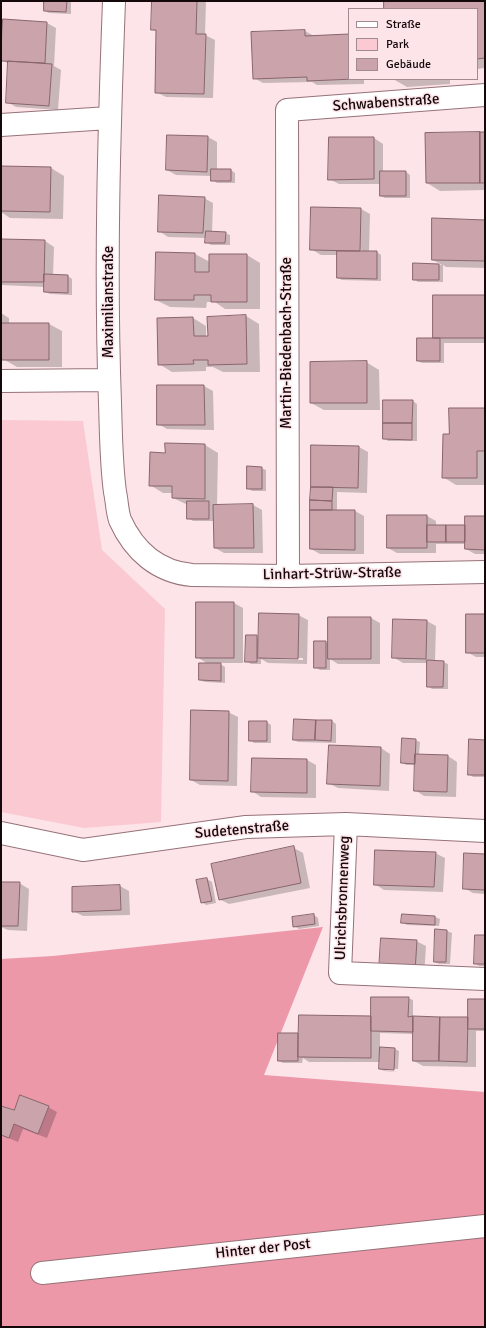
<!DOCTYPE html>
<meta charset="utf-8">
<style>
body{margin:0}
#map{position:relative;width:486px;height:1328px;overflow:hidden;background:#fce4e8;font-family:Signika,sans-serif}
canvas{display:block}
.frame{position:absolute;inset:0;border:2px solid #15080b;pointer-events:none}
.legend{position:absolute;left:348px;top:8px;width:130px;height:72px;box-sizing:border-box;background:#fce4e8;border:1px solid #a08c90;margin:0;padding:5px 7px;list-style:none;font-size:12px;color:#15080b}
.legend li{display:flex;align-items:center;gap:8px;height:20px}
.legend b{width:20px;border:1px solid #a08c90}
</style>
<div id="map">
<canvas width="486" height="1328"></canvas>
<div class="frame"></div>
<ul class="legend">
<li><b style="height:5px;background:#fff"></b>Straße</li>
<li><b style="height:11px;background:#fac9d2"></b>Park</li>
<li><b style="height:11px;background:#cba4ab"></b>Gebäude</li>
</ul>
</div>
<script>
const ctx = document.querySelector('canvas').getContext('2d');
ctx.lineJoin = 'round';
function paint(path, color) {
  ctx.fillStyle = color;
  ctx.fill(path, 'evenodd');
}
function stroke(path, color, width, dash) {
  ctx.strokeStyle = color;
  ctx.lineWidth = width;
  ctx.lineCap = dash ? 'butt' : 'round';
  ctx.setLineDash(dash || []);
  ctx.stroke(path);
}
function write(font, color, halo, rows, align = 'center') {
  ctx.font = font + ' Signika,sans-serif';
  ctx.lineWidth = 3;
  ctx.setLineDash([]);
  ctx.textBaseline = 'middle';
  ctx.strokeStyle = halo;
  ctx.fillStyle = color;
  for (const [text, x, y, turn = 0] of rows) {
    ctx.save();
    ctx.translate(x, y);
    ctx.rotate((+turn || 0) * Math.PI / 180);
    ctx.textAlign = isNaN(turn) ? turn : align;
    if (halo) ctx.strokeText(text, 0, 0);
    ctx.fillText(text, 0, 0);
    ctx.restore();
  }
}
paint(new Path2D(`
 M1,420L83,421L102,550L165,609L161,822L84,828L1,812Z`), '#fac9d2');
paint(new Path2D(`
 M323,927L264,1075L485,1092V1327H1V959L53,956Z`), '#ed98a9');
paint(new Path2D(`
 M45,1H71V14L49,13L45,11Z
 M153,1H206L205,35L215,40L213,98L166,97L156,92L157,32L152,29Z
 M385,1H485V68L477,69V9H385Z
 M47,23L56,28L54,66L61,70L58,110L16,107L7,102L9,64L2,60Z
 M305,31L314,36L349,35V79H364V84L317,85L312,82L263,83L254,78Z
 M393,79H450V84L407,87Z
 M485,133V190L440,191L427,183Z
 M168,136L208,137L217,142V170H231L235,173V183H217L212,180V176L176,175L167,170Z
 M374,138L383,144V172H406L410,175V198H385L381,196V184H339L329,179Z
 M1,167L51,168L64,176L63,219L10,218L1,212Z
 M204,198L213,203L212,232L225,233L230,235V245H211L206,242V238L168,237L159,231Z
 M361,209L370,214L369,252H377L381,255V281L342,280L338,278V255H321L311,249ZM356,247L364,252H360L355,249Z
 M485,221V268L446,267L443,265V282H418L414,279V264L442,265L433,260Z
 M1,240L45,241L54,247L53,276H68L72,279V295L50,294L45,292V287L1,285Z
 M156,253L195,254L210,262L247,255L260,263V309H225L215,302H207L206,308L170,307L156,300Z
 M485,296V343H444V363H422L418,361L437,339Z
 M1,313L9,318V324H49L62,331V367H17L3,359V353L1,352Z
 M246,316L259,324L260,372H223L213,367H206V371L172,372L159,364L193,318L206,326V337Z
 M366,362L379,370L380,410H324L311,403Z
 M158,386H204L213,391L214,430L167,429L158,424Z
 M413,401L417,404V441H388L384,438Z
 M485,409V485H456L443,477L450,435Z
 M205,445L218,453L217,506L253,505L262,510L263,553H224L215,548L214,521H193L188,518V505L173,498V493H163L150,485L166,454Z
 M312,446L359,447L368,452L367,493L337,492V511H355L364,516V554H320L311,549Z
 M261,468L266,470V491H252L248,488Z
 M388,516H427L436,521V526H466L485,517V554H475L466,549V544H436V553H397L388,548Z
 M234,603L243,608V663H218L225,667V683L205,682L200,680L208,664L197,657Z
 M298,615L308,620L307,664L268,663L261,659V664H251L246,661L247,636L260,638ZM267,657L303,658V660L267,659Z
 M485,615V657H476L467,652Z
 M329,618H371L380,623V664H338L330,659V670H320L315,667L326,642L329,644Z
 M427,621L436,626L435,662H443L448,664V689H432L428,686V663H403L393,657Z
 M228,712L238,717L237,786L200,785L191,780Z
 M332,721L336,724V743L298,742L294,740Z
 M267,722L271,725V743H254L250,740Z
 M415,740L420,742L419,755L448,756L457,762L456,797L424,796L415,790L416,765H406L402,762Z
 M485,741V777H473L469,774Z
 M330,746L381,748L390,754L389,791L338,788L328,783Z
 M253,759L307,760L316,765V798L261,797L252,791Z
 M294,848L303,853L310,888L229,904L219,899Z
 M435,853L445,858L443,892L384,890L375,884Z
 M485,855V894L473,893L464,888Z
 M207,879L212,882L216,903L206,905L202,902Z
 M1,883H19L29,889L27,931L8,930L1,927Z
 M120,886L129,891L130,915L83,916L73,911V888Z
 M314,915L318,918L319,926L299,929L294,926Z
 M403,915L435,917L440,919L439,926L407,925L402,922Z
 M436,930L447,931L452,933L450,964H439L435,962Z
 M485,936V966H479L475,963Z
 M416,941L426,946L424,977L389,974Z
 M408,998L413,1000V1017L469,1019L485,1000V1031H476V1067L423,1066L414,1061V1034L380,1033V1048L395,1049L399,1051L398,1069L383,1068V1070L398,1072L384,1071L380,1069V1062H309L303,1058L302,1063H283L279,1061V1034H299L371,1017Z
 M48,1107L57,1112L47,1138L23,1129L18,1142L1,1135V1109L14,1111Z`), '#0003');
const building = new Path2D(`
 M44,1H67L66,12L44,11Z
 M152,1H197L196,34H206L204,94L155,93L156,30H151Z
 M384,1H485V58L477,59V9H384Z
 M3,19L47,22L45,63L1,61Z
 M305,30V36L349,34V79H355L307,81V77L253,79L251,32Z
 M8,61L52,64L49,106L6,103Z
 M480,132V183H426L425,133Z
 M480,132H485V183H480Z
 M167,135L208,136L207,172L166,170Z
 M329,137H374V179L328,180Z
 M1,166L51,167L50,212L1,211Z
 M211,169H231V181H211Z
 M380,171H406V196H380Z
 M159,195L205,197L203,233L158,232Z
 M311,207L361,208L360,251L310,250Z
 M432,218L485,220V261L432,260Z
 M206,231L226,232L225,243H205Z
 M1,239L45,240L44,282H1Z
 M337,251H377V279L337,278Z
 M156,252L195,253V272H209V254H247V302H211V295H194V300H155Z
 M413,263L439,264V280H413Z
 M44,274L68,275V293L44,292Z
 M433,295H485V338H433Z
 M246,315L247,364L208,365V360H193L194,364L158,365L157,318L193,317L194,336H208L207,317Z
 M1,323H49V360H2Z
 M417,338H440V361H417Z
 M367,361V403H310V362Z
 M157,385H204L205,425H157Z
 M383,400H413L412,423H383Z
 M449,408H485V451H477V478H442L443,434H449Z
 M383,423H412V440L383,439Z
 M165,443L205,444V499L172,498V486H149L150,452L165,453Z
 M311,445L359,446L358,488L311,487Z
 M247,466L262,467V489H247Z
 M311,487H333L332,501L310,500Z
 M310,500L332,501V510H310Z
 M187,501H209V519H187Z
 M253,504L254,548H214L213,505Z
 M310,510H355V550L310,549Z
 M387,515H427V548H387Z
 M465,516H485V550L465,549Z
 M427,525H446V542H427Z
 M446,525H465V542H446Z
 M196,602H234V658H196Z
 M259,613L299,614L298,659L258,658Z
 M466,614H485V653H466Z
 M328,617H371V659H328Z
 M393,619L427,620L426,659L392,658Z
 M246,635H257V662H245Z
 M314,641H326V668H314Z
 M427,660L444,661L443,687H427Z
 M199,663H221V681L199,680Z
 M191,710L229,711L228,781L190,780Z
 M294,719L316,720L315,740H293Z
 M316,720H332L331,741L315,740Z
 M249,721H267V741H249Z
 M402,738L416,739L415,764L401,763Z
 M469,739L485,740V775H468Z
 M329,745L381,747L380,786L327,784Z
 M415,754L448,755L447,792L414,791Z
 M252,758L307,759V793L251,792Z
 M294,846L301,883L219,900L211,864Z
 M375,850L436,852L434,887L374,885Z
 M464,853L485,854V890L463,889Z
 M207,878L212,901L201,903L196,880Z
 M1,882H20L18,926H1Z
 M120,885L121,910L72,912V887Z
 M314,914L315,924L293,927L292,917Z
 M402,914L435,916V925L401,923Z
 M435,929L447,930L446,962H434Z
 M475,935H485V964H474Z
 M381,938L417,940L415,972L379,970Z
 M371,997H409L408,1017L413,1016V1032L371,1031Z
 M468,999H485V1029H468Z
 M299,1015L371,1016V1058L298,1057Z
 M413,1016L440,1017L439,1061H413Z
 M440,1017H468L467,1062L439,1061Z
 M278,1033H298V1061H278Z
 M380,1047L395,1048L394,1070L379,1069Z
 M20,1095L49,1106L38,1134L14,1124L9,1138L1,1135V1106L14,1110Z`);
paint(building, '#cba4ab');
stroke(building, '#88656c', 1);
const minor = new Path2D(`
 M114,1C109,135 105,269 110,403C111,433 111,462 115,492C117,501 117,511 120,520C134,551 158,572 192,575L288,576L485,572
 M1,125L109,118
 M1,381L109,380
 M288,576L287,110L485,95
 M346,824L340,973L485,979
 M1,833L83,850L246,827L346,824L485,831
 M42,1273L485,1226`);
stroke(minor, '#967279', 24);
stroke(minor, '#fff', 22);
write('15px', '#15080b', '#fce4e8', [
 ["Schwabenstraße",386,103,-4],
 ["Maximilianstraße",109,302,-90],
 ["Martin-Biedenbach-Straße",287,343,-90],
 ["Linhart-Strüw-Straße",332,574,-1],
 ["Sudetenstraße",242,830,-5],
 ["Ulrichsbronnenweg",343,898,-88],
 ["Hinter der Post",263,1249,-6]
]);
</script>
